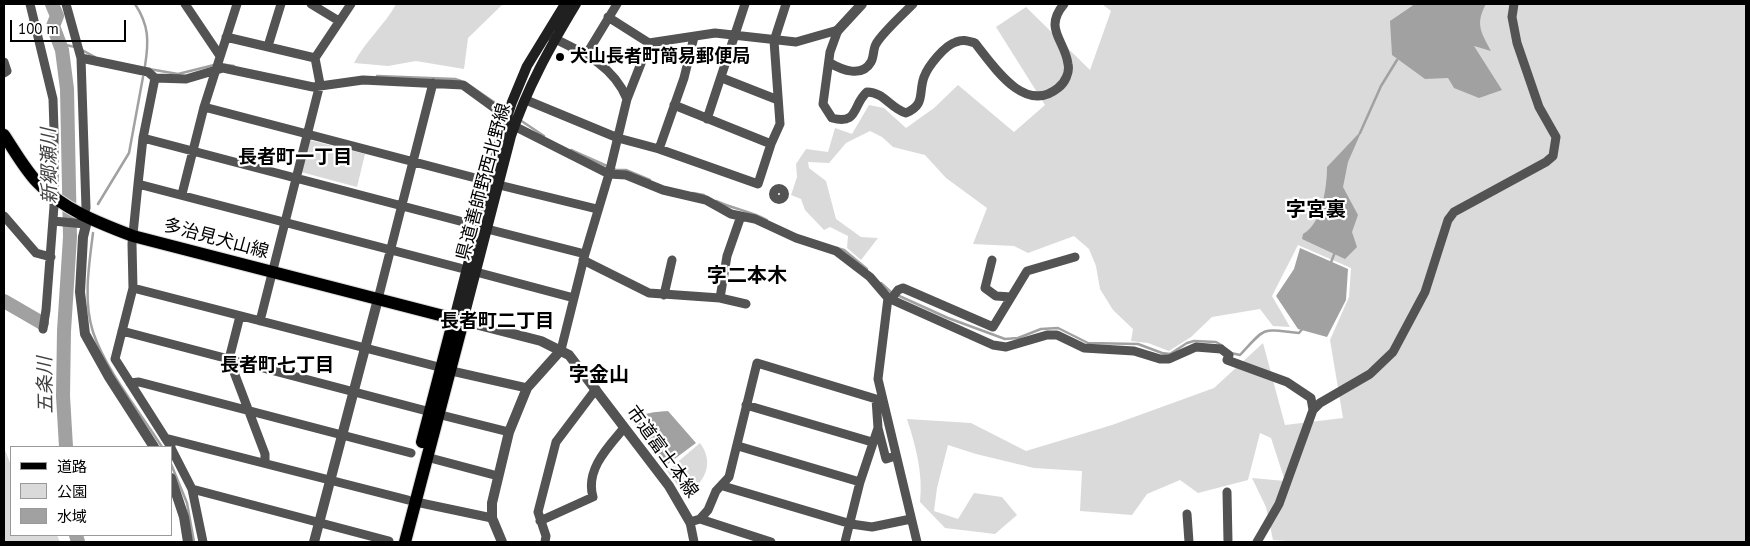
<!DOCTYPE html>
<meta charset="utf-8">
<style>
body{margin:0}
#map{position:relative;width:1750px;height:546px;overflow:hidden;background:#fff;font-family:"PT Sans","Noto Sans JP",sans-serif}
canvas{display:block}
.frame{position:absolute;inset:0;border:5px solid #000;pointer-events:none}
.legend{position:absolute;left:10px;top:446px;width:162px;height:90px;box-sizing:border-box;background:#fff;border:1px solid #999;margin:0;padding:6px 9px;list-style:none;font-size:15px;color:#000}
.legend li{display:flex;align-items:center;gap:10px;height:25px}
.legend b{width:25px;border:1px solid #999}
.scale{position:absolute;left:10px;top:20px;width:116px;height:22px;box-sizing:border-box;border:2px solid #000;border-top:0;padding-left:6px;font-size:15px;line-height:18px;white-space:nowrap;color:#000;-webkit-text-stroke:4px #fff;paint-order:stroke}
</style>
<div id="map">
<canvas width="1750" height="546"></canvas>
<div class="frame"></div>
<ul class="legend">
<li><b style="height:6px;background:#000"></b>道路</li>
<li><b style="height:14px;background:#dadada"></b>公園</li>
<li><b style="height:14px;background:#a1a1a1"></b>水域</li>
</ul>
<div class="scale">100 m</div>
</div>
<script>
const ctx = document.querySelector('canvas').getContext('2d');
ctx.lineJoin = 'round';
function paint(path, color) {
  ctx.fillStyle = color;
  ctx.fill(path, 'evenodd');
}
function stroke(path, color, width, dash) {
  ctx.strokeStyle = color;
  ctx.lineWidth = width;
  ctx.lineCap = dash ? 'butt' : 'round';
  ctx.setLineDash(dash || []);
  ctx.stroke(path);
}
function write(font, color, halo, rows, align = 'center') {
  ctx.font = font + ' "PT Sans","Noto Sans JP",sans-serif';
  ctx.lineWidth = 4.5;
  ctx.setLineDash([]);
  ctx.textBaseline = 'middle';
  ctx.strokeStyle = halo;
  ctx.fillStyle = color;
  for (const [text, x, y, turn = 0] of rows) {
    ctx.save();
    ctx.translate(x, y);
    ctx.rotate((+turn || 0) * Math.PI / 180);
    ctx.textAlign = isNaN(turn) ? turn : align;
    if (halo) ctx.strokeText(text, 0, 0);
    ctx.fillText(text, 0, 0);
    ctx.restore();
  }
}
paint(new Path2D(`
 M396,4H503L468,38L464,69L416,61L388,66L354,63C365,41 385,25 396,4Z
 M1102,4L1746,5V542H1302L1273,540L1266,507L1252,478L1285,481L1271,438L1260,433L1248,480L1198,493L1180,480L1147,494L1132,515L1080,511L1082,471L1034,468L976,454L948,445L937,488L934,511L958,519L974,493L1002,497L1017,515L995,534L945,528L920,502C923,473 916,447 907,419L971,423L1026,451L1112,425L1214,388L1263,343L1285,425L1343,418L1330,340L1349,297L1351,268L1298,245L1272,296L1290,327L1273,326L1260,309L1212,317L1191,337L1169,351L1148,343L1131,341L1133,329L1113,310L1100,289L1096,266L1089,249L1074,236L1028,253L1014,246L973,244L987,208L946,178L925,155L893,147L882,137L870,131L846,143L829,163L808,162L809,168L826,181L836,219L861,237L878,238L861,260L847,248L848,236L830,227L824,230L805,210L801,199L791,195L797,177L796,164L806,149L828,152L835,128L852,134L869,105L884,108L906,128L934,108L958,85L1014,132L1045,105L996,27L1026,7L1090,70L1111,11Z
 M309,140L365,154L357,187L301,172Z
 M700,443C715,463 705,483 685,495L667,471Z
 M4,448L11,465V535H57L60,542H4Z`), '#dadada');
paint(new Path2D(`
 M1415,4H1486C1475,24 1481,32 1491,51L1474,46L1502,90L1479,98L1454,88L1448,78L1425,79L1392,55L1390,21Z
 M1362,130L1348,162L1343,187L1358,215L1352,232L1357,247L1345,259L1302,239L1303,234C1322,224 1327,187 1327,167Z
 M1300,248L1348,269L1346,300L1327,337L1298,329L1276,296L1294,269Z
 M668,411L696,443L665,466L633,422C640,412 657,412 668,411Z`), '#a1a1a1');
stroke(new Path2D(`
 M135,4C149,25 149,41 145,66
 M62,50L66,45L75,47
 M82,50L95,57
 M220,64L234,66
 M149,69L178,74L214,65
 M377,76L455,79L461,81
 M466,83L507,111
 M520,120L544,136
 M1360,133L1381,86L1397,60
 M571,150L616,170H626L650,180
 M693,193L704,195
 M716,201C733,209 751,211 767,220
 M98,204L129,153L143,77
 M93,233C89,265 83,301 93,332C106,371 140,412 162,447
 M837,248L844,250L867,269
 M1330,265L1335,252
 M881,283L892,293
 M897,295L948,318L1005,339L1018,338L1041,329L1058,328L1088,343L1138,344L1162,353L1170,354L1187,343L1194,341L1216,342L1223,346
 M1231,353L1240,355C1267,326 1260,329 1299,333L1304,327
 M171,464L187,503L194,542`), '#a1a1a1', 2.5);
stroke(new Path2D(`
 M52,4L57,16L53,26L62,50L67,89L70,237L64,331L63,396L66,447
 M4,301L42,323
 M76,535L78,542`), '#a1a1a1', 14);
const primary = new Path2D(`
 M4,135C14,150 24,168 37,182C62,209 99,223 133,236L463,321L405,542
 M422,442L454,319`);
stroke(primary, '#dbdbdb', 14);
stroke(new Path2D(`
 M30,4L53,99L54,130V206L46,310L43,329
 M66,4L81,58L86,208L84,215
 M185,4L220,56
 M311,4L339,21
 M608,17L649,43L715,33L796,42L838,30
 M838,30L830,52L823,104L832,118C859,125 852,105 867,92C884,92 890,108 906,113C926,104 918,94 924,77C928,66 945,45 956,42C963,39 968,41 975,43C994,67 1025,115 1058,88C1065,83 1070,72 1068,64C1065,40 1043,29 1064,4
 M226,37L315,58
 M551,37C582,52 613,65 627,99
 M268,46L281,4
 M586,55L617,4
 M81,58L148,72L155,78
 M4,62L7,71L4,73
 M830,63C842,70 862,78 871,62C874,57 873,49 876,44C881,34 904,13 913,4
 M722,78L778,100
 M526,100L618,138L659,149L758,184L771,144L780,124L774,41L786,4
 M674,105L771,144
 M204,107L483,180
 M707,119L745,4
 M514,126L609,174L626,175L663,190L706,200L731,214L755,219L796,238L836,251L870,277L888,298L993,345L1006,347L1047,335H1057L1084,348L1134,351L1160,359H1169L1196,347L1221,349L1229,355L1227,360L1287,382L1311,398L1313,410
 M143,138L471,224
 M659,149L684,78L694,37
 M138,184L460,268
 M499,185L597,209
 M773.5 194a5.5 5.5 0 1 1 11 0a5.5 5.5 0 1 1-11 0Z
 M182,194L204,107L237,4
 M4,216L36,253L51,257
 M53,221L85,224
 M491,230L585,254
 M583,260L649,293L720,298L746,304
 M992,260L985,288L996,296L1011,297
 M476,272L574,298
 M133,288L435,366
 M664,295L672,260
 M720,298L727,256L741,216
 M888,298L878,379L917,542
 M378,299L433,83
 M891,299L898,290L903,288L993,327L1027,271L1075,257
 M240,316L229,359L265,454V462
 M260,321L320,84L315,58L351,4
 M122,331L423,410
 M561,350L585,254L609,174L627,99L649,43
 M456,372L527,388
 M130,383L139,382L411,453
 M746,405L872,442
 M445,416L509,432
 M878,428L886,459L895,456
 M165,438L408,500
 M738,446L860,482
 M171,447L115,359L133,288L132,244L138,184L143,138L155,78L186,79L223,68L313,87L363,80L463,85L507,117
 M171,448L192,489L203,542
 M434,459L498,476
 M723,486L851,524L872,527L911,519
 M192,489L389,541
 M1227,492L1228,542
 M416,502L492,518
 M1187,514L1189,542
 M700,519L708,510L716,491L729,477L757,363L876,399L878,428L860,482L845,542
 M540,521L593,497C585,470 608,447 624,428
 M545,542L546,536L538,512L556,442L596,389
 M694,542L690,522L700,519L771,542
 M1257,542L1279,504L1313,410L1320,403L1370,374L1393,352L1425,292L1448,220L1454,212L1546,162L1553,156L1556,137L1539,107L1517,43L1512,17L1514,4`), '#535353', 9);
stroke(new Path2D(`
 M838,30L862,4
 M88,217L83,237L80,292L85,334L109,377L154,447
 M463,321L541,341L569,355L669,486L690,522
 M171,478L184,517L188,542
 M314,542L378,299
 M502,542L492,518V503L509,432L527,388L561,350`), '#535353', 10);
stroke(new Path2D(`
 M454,319L500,139L512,102L527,66L565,4
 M463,321L511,136C527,88 550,47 576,4`), '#202020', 10);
stroke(primary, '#000', 12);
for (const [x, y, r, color] of [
 [560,57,5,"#000"]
]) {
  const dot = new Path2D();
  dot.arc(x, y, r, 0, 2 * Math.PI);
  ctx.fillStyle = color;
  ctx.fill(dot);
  stroke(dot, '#fff', 2);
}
write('bold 18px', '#000', '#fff', [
 ["犬山長者町簡易郵便局",570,57]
], 'left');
write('18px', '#000', '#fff', [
 ["県道善師野西北野線",484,182,-75],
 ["多治見犬山線",216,239,15],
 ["市道富士本線",662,452,54]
]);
write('bold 19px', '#000', '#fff', [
 ["長者町一丁目",295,158],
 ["長者町二丁目",497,322],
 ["長者町七丁目",277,366]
]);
write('italic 19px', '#424242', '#fff', [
 ["新郷瀬川",50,166,-91],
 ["五条川",46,385,-91]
]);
write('bold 20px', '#000', '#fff', [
 ["字宮裏",1316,210],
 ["字二本木",747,276],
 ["字金山",599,375]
]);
</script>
